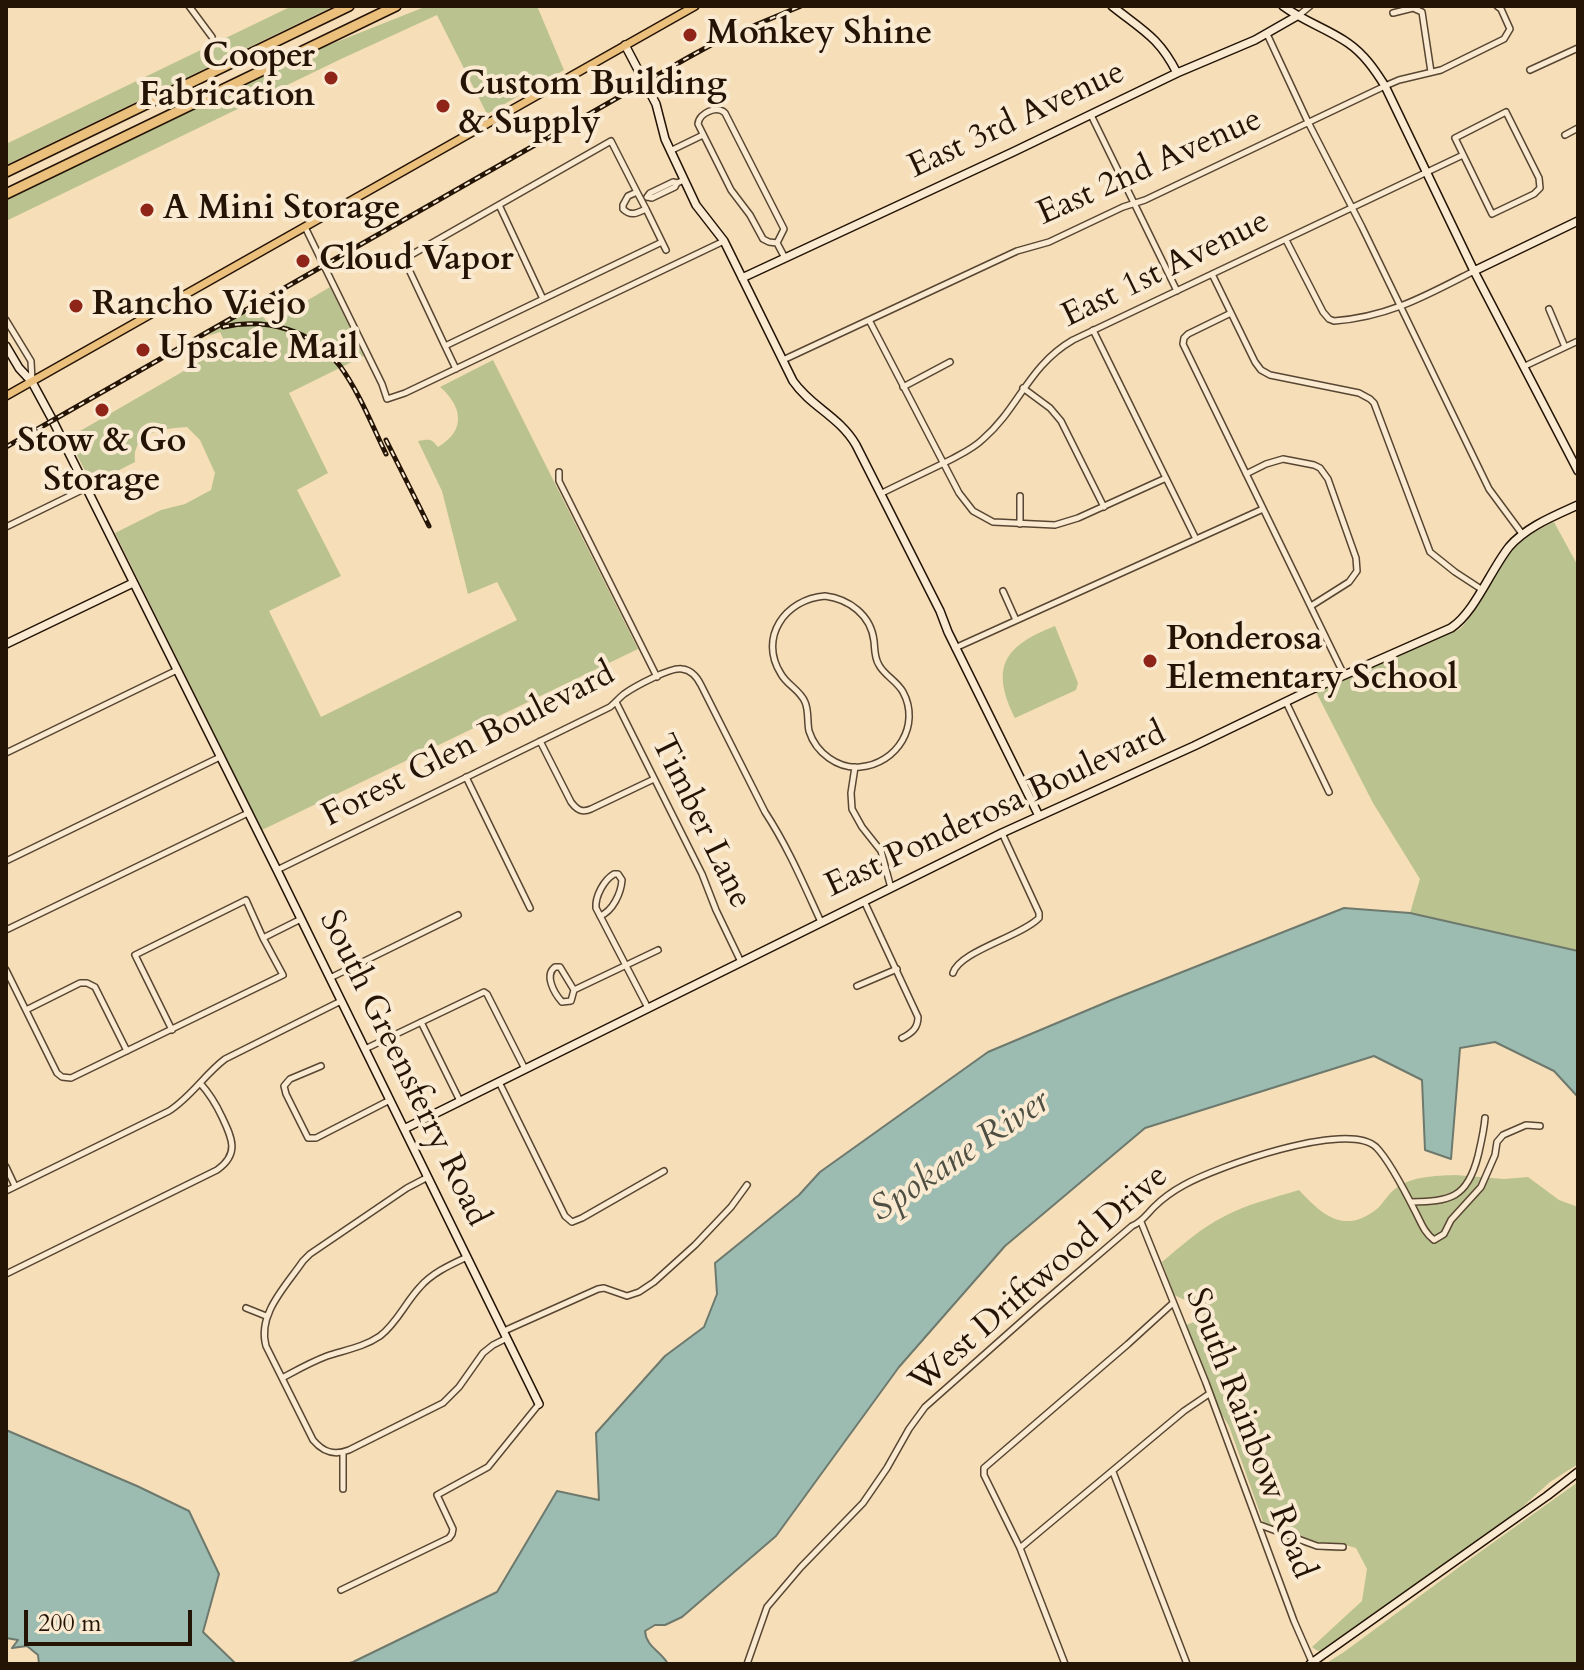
<!DOCTYPE html>
<style>
body{margin:0}
#map{position:relative;width:1584px;height:1670px;overflow:hidden;background:#f6deb8;font-family:Cardo,serif}
canvas{display:block}
.frame{position:absolute;inset:0;border:8px solid #241406;pointer-events:none}
.scale{position:absolute;left:24px;top:1610px;width:168px;height:36px;box-sizing:border-box;border:4px solid #241406;border-top:0;padding-left:10px;font-size:24px;line-height:28px;white-space:nowrap;color:#241406;-webkit-text-stroke:6px #f9ead1;paint-order:stroke}
</style>
<div id="map">
<canvas width="1584" height="1670"></canvas>
<div class="frame"></div>
<div class="scale">200 m</div>
</div>
<script>
const ctx = document.querySelector('canvas').getContext('2d');
ctx.lineJoin = 'round';
function paint(path, color) {
  ctx.fillStyle = color;
  ctx.fill(path, 'evenodd');
}
function stroke(path, color, width, dash) {
  ctx.strokeStyle = color;
  ctx.lineWidth = width;
  ctx.lineCap = dash ? 'butt' : 'round';
  ctx.setLineDash(dash || []);
  ctx.stroke(path);
}
function write(font, color, halo, rows, align = 'center') {
  ctx.font = font + ' Cardo,serif';
  ctx.lineWidth = 8;
  ctx.setLineDash([]);
  ctx.textBaseline = 'middle';
  ctx.strokeStyle = halo;
  ctx.fillStyle = color;
  for (const [text, x, y, turn = 0] of rows) {
    ctx.save();
    ctx.translate(x, y);
    ctx.rotate((+turn || 0) * Math.PI / 180);
    ctx.textAlign = isNaN(turn) ? turn : align;
    if (halo) ctx.strokeText(text, 0, 0);
    ctx.fillText(text, 0, 0);
    ctx.restore();
  }
}
paint(new Path2D(`
 M292,6H334L6,165V144Z
 M427,6H537L564,70L487,114L437,15L341,59L6,221V200L314,51Z
 M330,287L364,356L289,393L328,473L297,490L341,576L269,611L321,717L517,620L497,582L468,594L442,491L418,441C429,439 431,438 438,447C467,430 462,406 440,387L493,360L638,649L262,830L115,533L161,510L185,504L211,490L215,473L200,440L187,427C171,428 141,430 136,449C134,453 135,457 135,462L92,484L68,438L227,346L220,332L208,336L223,324L258,307L266,321L271,322Z
 M1554,522L1578,566V951L1410,913L1420,879L1373,803L1316,692L1460,629C1482,606 1492,574 1513,550C1524,537 1539,529 1554,522Z
 M1055,626L1078,683L1076,690L1015,718C990,667 1004,646 1055,626Z
 M1455,1175L1504,1179L1528,1177L1559,1200L1578,1207V1464L1550,1482L1510,1518L1323,1650L1318,1651L1312,1647L1362,1601L1367,1569L1356,1548L1342,1544V1551C1314,1553 1291,1541 1266,1530L1229,1426L1219,1410L1186,1325L1205,1318L1200,1307L1174,1295L1162,1262C1181,1246 1201,1228 1223,1217C1247,1204 1273,1198 1299,1190C1323,1216 1345,1235 1378,1208C1384,1202 1388,1194 1395,1189C1411,1176 1435,1176 1455,1175Z
 M1578,1482V1664H1325L1344,1652L1466,1562Z`), '#bac290');
const water = new Path2D(`
 M1344,908L1410,913L1578,951V1097L1554,1071L1495,1042L1460,1048L1451,1159L1425,1150L1422,1080L1374,1056L1145,1128L1005,1246L899,1367L776,1536L682,1617L665,1625H655L645,1631C646,1647 661,1651 668,1664H346L353,1662L497,1592L557,1491L599,1500L596,1433L665,1356L704,1327L717,1294L715,1263L799,1195L820,1172L988,1052L1114,999Z
 M6,1430L137,1486L189,1511L219,1574L203,1632L236,1664H39L38,1655L27,1646L12,1648L18,1640L6,1638Z`);
paint(water, '#9dbcb1');
stroke(water, '#6d796d', 2);
const street = new Path2D(`
 M189,6L212,37
 M1393,13L1413,8L1422,12L1431,72
 M1298,16L1310,6
 M1267,34L1308,122L1362,227L1489,489L1523,535
 M1530,70L1578,48
 M1506,112L1539,178L1540,188L1534,194L1492,214L1455,138Z
 M1091,115L1177,291
 M1565,135L1578,128
 M670,151L703,135
 M637,192L646,209C637,213 631,217 623,209V205L628,196Z
 M647,197L650,193L673,182L677,183
 M648,197L652,198L675,187L677,183L684,180
 M499,205L543,299
 M646,209L666,250
 M305,227L382,384L387,399L405,393L724,241
 M1286,240L1323,312L1329,319L1334,321C1389,317 1427,295 1474,271
 M777,243L769,242L763,239L750,215L731,190L698,124C699,113 717,105 725,113L784,229L777,243L785,258
 M1212,274L1255,362L1261,370L1270,375L1359,393L1370,399L1374,403L1430,552L1455,572L1481,589
 M1549,309L1565,347
 M1231,313L1188,334L1184,338L1183,344L1344,675
 M6,320L31,361L32,381
 M869,320L959,493L973,511L993,522L1055,525L1078,518L1166,478
 M1093,330L1196,539
 M445,346L404,259L611,141L637,192
 M783,360L1017,251L1049,242L1123,207L1145,200L1385,86L1399,80L1441,70L1504,39L1510,29L1501,9L1497,6
 M1525,366L1578,341
 M456,369L445,346L662,242
 M903,387L950,362
 M1023,388L1050,408L1061,421L1104,507
 M559,472V481L657,677
 M1246,474L1266,464L1283,459L1314,465L1320,468L1328,479L1356,558L1357,571L1349,582L1311,606
 M880,494C904,482 928,471 952,459C963,453 974,448 983,439C1019,408 1028,366 1073,340L1463,155
 M1020,496V524
 M6,527L86,488
 M1003,591L1016,620
 M825,596C849,599 871,615 874,641C875,649 874,657 879,665C884,675 897,681 903,692C921,725 897,764 860,767C838,769 816,753 809,731C807,722 809,711 805,702C800,690 787,685 781,674C758,638 785,599 825,596Z
 M955,648L1263,509
 M616,702L702,874L716,910L741,962
 M1286,702L1329,792
 M540,741L571,802C577,810 582,813 591,809L654,779
 M6,753L177,670
 M855,767L851,793L852,809L862,827L881,851L891,888
 M466,777L530,908
 M6,861L220,757
 M277,870L610,707C615,703 619,698 624,694C634,687 670,667 682,669C692,670 697,677 701,685L765,812C788,847 804,885 821,922
 M864,901L918,1017C918,1028 912,1033 902,1038
 M600,916C613,911 621,893 622,880L618,874H614C604,880 595,896 596,908L648,1008
 M6,930L248,813
 M263,938L301,919
 M6,970L57,1073L62,1077L71,1078L283,975L263,938L246,900L135,955L172,1030
 M953,973C960,951 1020,937 1039,918V913L1002,833
 M330,978L458,915
 M857,986L897,969
 M574,990L560,967H555C544,975 554,993 562,1002L571,1001L574,990L658,950
 M26,1010L80,983H87L95,987L127,1051
 M421,1022L460,1101
 M365,1049L484,992L487,994L525,1069
 M321,1066L290,1079L284,1086L286,1094L308,1138H316L390,1100
 M499,1082L565,1216L572,1222L582,1218L664,1171
 M6,1167L15,1186
 M428,1177L407,1188L310,1254L303,1261C286,1286 257,1314 266,1346L313,1440C323,1452 334,1456 349,1450L443,1403L459,1387L483,1353L493,1345L507,1338
 M6,1191L169,1111C191,1097 205,1074 225,1059L341,1001
 M1411,1202C1450,1201 1467,1199 1478,1156C1481,1143 1484,1131 1485,1118
 M1141,1222L1206,1383L1294,1621L1312,1662
 M6,1274L217,1170C240,1154 232,1138 222,1117C216,1104 209,1093 200,1083
 M246,1308L266,1316
 M504,1331L598,1289L604,1288L627,1296L639,1292L654,1282L695,1245L731,1207L747,1185
 M282,1378C297,1370 311,1362 327,1356C345,1350 364,1347 380,1336C397,1323 405,1303 420,1287C432,1273 450,1265 467,1257
 M1113,1472L1187,1664
 M343,1489V1452
 M1260,1525L1317,1546L1343,1547
 M1020,1548L1184,1411L1209,1394
 M341,1590L449,1538L452,1534L453,1529L437,1495L488,1467L539,1404
 M747,1664L767,1607L801,1567L863,1503L887,1468L909,1429L925,1407L1040,1305L1132,1226C1142,1222 1146,1215 1154,1207C1163,1198 1173,1191 1184,1185C1216,1167 1347,1120 1376,1147C1390,1161 1408,1197 1417,1215C1422,1225 1425,1233 1434,1240L1444,1234L1451,1220L1481,1187L1495,1155L1497,1142L1503,1135L1526,1125L1540,1126
 M1065,1664L1020,1548L984,1475V1468L1128,1344L1173,1303`);
const secondary = new Path2D(`
 M1112,6C1142,30 1159,37 1177,73
 M1283,6C1303,21 1328,29 1348,43C1364,54 1375,70 1385,86L1474,271L1578,471
 M625,45L656,104L665,139L696,205L724,241L793,381C811,407 839,416 856,445L940,611L948,632L1039,816
 M1474,271L1578,221
 M742,278L1013,152L1177,73L1255,40L1297,16
 M6,346L19,368L32,382L52,419L277,870L539,1404
 M6,644L133,583
 M404,1129L1002,833L1194,746L1306,692L1451,628C1475,612 1490,571 1509,547C1526,527 1554,516 1578,505
 M1310,1664L1547,1496L1578,1472`);
const primary = new Path2D(`
 M6,396L695,6`);
const highway = new Path2D(`
 M6,172L349,6
 M6,194L396,6`);
stroke(street, '#584632', 8);
stroke(secondary, '#241406', 10);
stroke(primary, '#241406', 10);
stroke(highway, '#241406', 12);
stroke(street, '#f9ead1', 5);
stroke(secondary, '#f9ead1', 7);
stroke(primary, '#ebbf7c', 7);
stroke(highway, '#ebbf7c', 9);
const rail = new Path2D(`
 M223,327C266,317 312,330 340,366C359,392 372,425 386,454
 M386,440L429,526
 M6,447L689,57L722,39L801,6`);
stroke(rail, '#241406', 5);
stroke(rail, '#f9ead1', 2, [6]);
for (const [x, y, r, color] of [
 [690,35,8,"#8f2418"],
 [331,78,8,"#8f2418"],
 [443,106,8,"#8f2418"],
 [147,210,8,"#8f2418"],
 [303,261,8,"#8f2418"],
 [76,306,8,"#8f2418"],
 [143,350,8,"#8f2418"],
 [102,410,8,"#8f2418"],
 [1150,661,8,"#8f2418"]
]) {
  const dot = new Path2D();
  dot.arc(x, y, r, 0, 2 * Math.PI);
  ctx.fillStyle = color;
  ctx.fill(dot);
  stroke(dot, '#f9ead1', 3);
}
write('bold 34px', '#241406', '#f9ead1', [
 ["Monkey Shine",706,35],
 ["Cooper",315,58,"right"],
 ["Fabrication",315,97,"right"],
 ["Custom Building",459,86],
 ["& Supply",459,125],
 ["A Mini Storage",163,210],
 ["Cloud Vapor",319,261],
 ["Rancho Viejo",92,306],
 ["Upscale Mail",159,350],
 ["Stow & Go",102,443,"center"],
 ["Storage",102,482,"center"],
 ["Ponderosa",1166,641],
 ["Elementary School",1166,680]
], 'left');
write('34px', '#241406', '#f9ead1', [
 ["East 3rd Avenue",1017,121,-25],
 ["East 2nd Avenue",1150,168,-24],
 ["East 1st Avenue",1166,270,-26],
 ["Forest Glen Boulevard",469,746,-27],
 ["East Ponderosa Boulevard",996,811,-25],
 ["Timber Lane",700,822,64],
 ["South Greensferry Road",403,1069,64],
 ["West Driftwood Drive",1040,1280,-41],
 ["South Rainbow Road",1249,1434,69]
]);
write('italic 36px', '#4e4f42', '#f9ead1', [
 ["Spokane River",961,1157,-34]
]);
</script>
